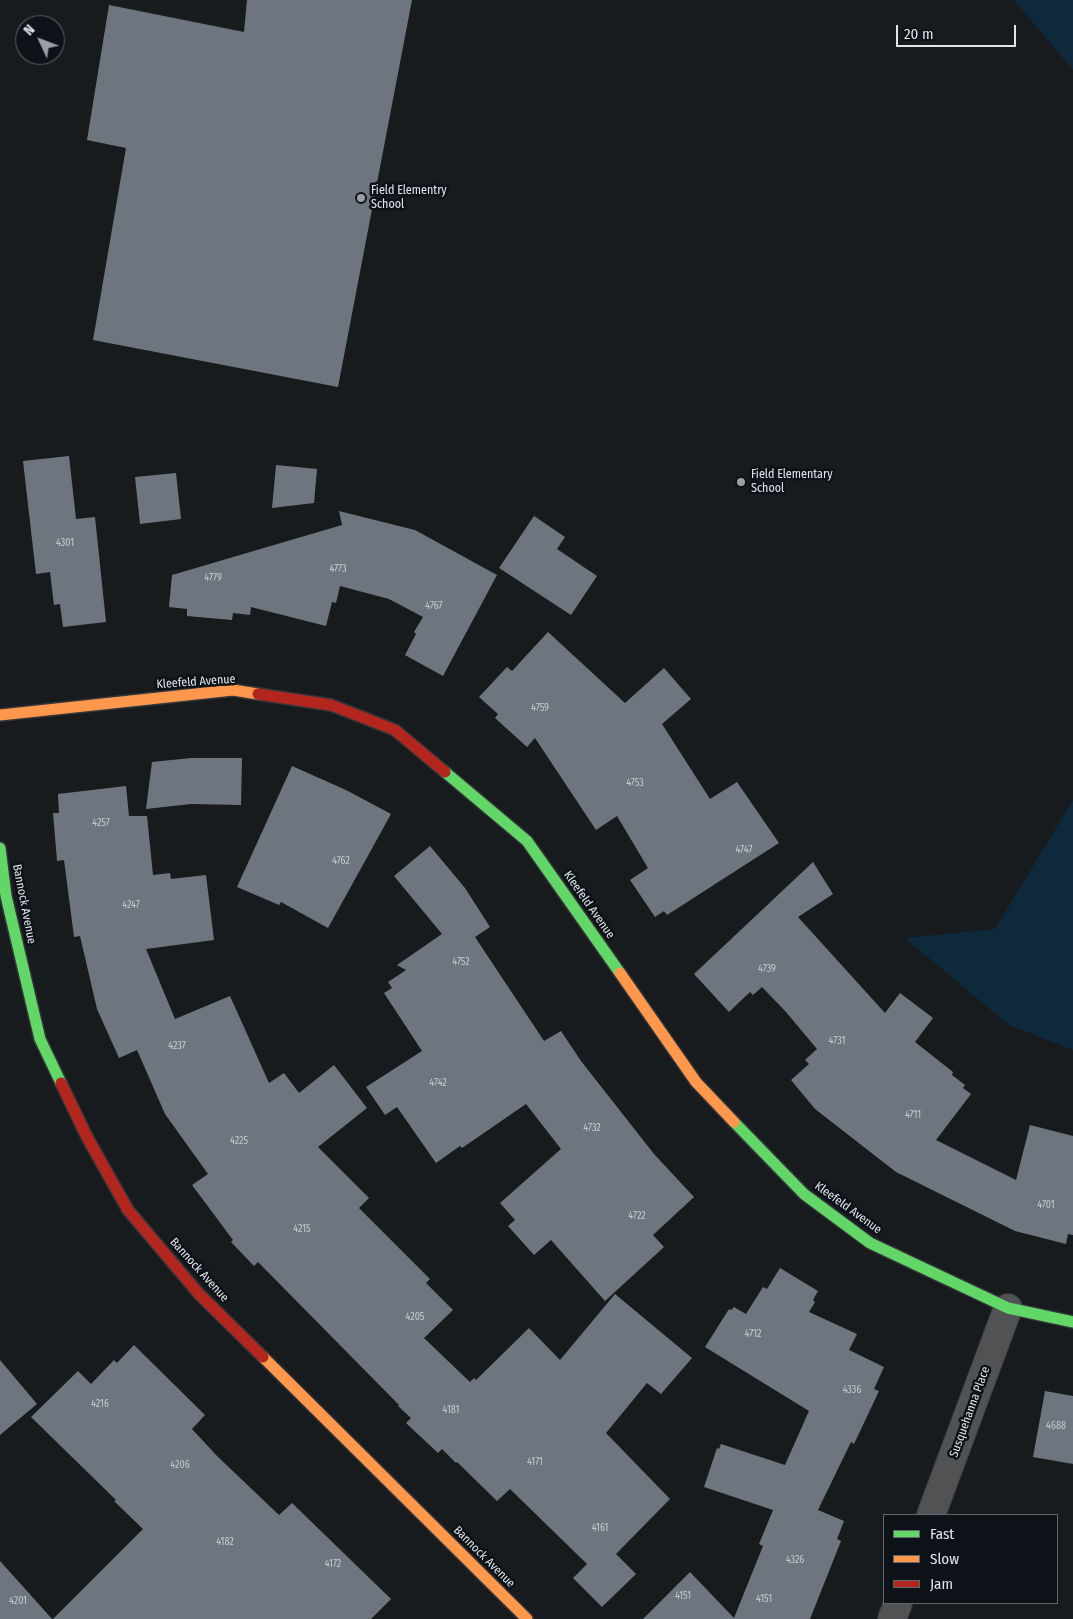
<!DOCTYPE html>
<style>
body{margin:0}
#map{position:relative;width:1073px;height:1619px;overflow:hidden;background:#181b1e;font-family:"Fira Sans Condensed",sans-serif}
canvas{display:block}
.legend{position:absolute;left:883px;top:1514px;width:175px;height:90px;box-sizing:border-box;background:#0c1217;border:1px solid #61666b;margin:0;padding:6px 9px;list-style:none;font-size:15px;color:#e1e5e9}
.legend li{display:flex;align-items:center;gap:10px;height:25px}
.legend b{width:25px;border:1px solid #61666b}
.north{position:absolute;left:15px;top:15px;width:50px;height:50px;box-sizing:border-box;background:#0c1217;border:1px solid #61666b;border-radius:50%;rotate:313deg;font-size:14px;font-weight:700;line-height:20px;text-align:center;color:#e1e5e9}
.north::after{content:'';display:block;margin:auto;width:18px;height:22px;background:#9b9ea2;clip-path:polygon(50% 0,100% 100%,50% 72%,0 100%)}
.scale{position:absolute;left:896px;top:25px;width:120px;height:22px;box-sizing:border-box;border:2px solid #e1e5e9;border-top:0;padding-left:6px;font-size:15px;line-height:18px;white-space:nowrap;color:#e1e5e9;-webkit-text-stroke:4px #0c1217;paint-order:stroke}
</style>
<div id="map">
<canvas width="1073" height="1619"></canvas>
<ul class="legend">
<li><b style="height:6px;background:#63d668"></b>Fast</li>
<li><b style="height:6px;background:#ff974d"></b>Slow</li>
<li><b style="height:6px;background:#b3261e"></b>Jam</li>
</ul>
<div class="north">N</div>
<div class="scale">20 m</div>
</div>
<script>
const ctx = document.querySelector('canvas').getContext('2d');
ctx.lineJoin = 'round';
function paint(path, color) {
  ctx.fillStyle = color;
  ctx.fill(path, 'evenodd');
}
function stroke(path, color, width, dash) {
  ctx.strokeStyle = color;
  ctx.lineWidth = width;
  ctx.lineCap = dash ? 'butt' : 'round';
  ctx.setLineDash(dash || []);
  ctx.stroke(path);
}
function write(font, color, halo, rows, align = 'center') {
  ctx.font = font + ' "Fira Sans Condensed",sans-serif';
  ctx.lineWidth = 5;
  ctx.setLineDash([]);
  ctx.textBaseline = 'middle';
  ctx.strokeStyle = halo;
  ctx.fillStyle = color;
  for (const [text, x, y, turn = 0] of rows) {
    ctx.save();
    ctx.translate(x, y);
    ctx.rotate((+turn || 0) * Math.PI / 180);
    ctx.textAlign = isNaN(turn) ? turn : align;
    if (halo) ctx.strokeText(text, 0, 0);
    ctx.fillText(text, 0, 0);
    ctx.restore();
  }
}
paint(new Path2D(`
 M1014,0H1073V70Z
 M1073,800V1050L1009,1025L905,938L995,929Z`), '#0e293b');
paint(new Path2D(`
 M247,0H412L338,387L93,340L126,148L87,140L109,5L244,32Z
 M69,456L76,519L95,517L106,622L63,627L60,604L54,605L50,572L36,574L23,461Z
 M276,465L317,469L314,503L272,508Z
 M176,473L181,519L140,524L135,477Z
 M339,511L415,530L497,575L443,676L405,655L416,634L414,632L423,617L389,599L340,586L336,603L332,602L326,626L251,607L250,615L233,613L232,620L187,616V609L169,607L172,575L342,525Z
 M534,516L565,537L557,549L597,576L571,615L499,568Z
 M548,632L625,703L664,668L691,699L662,724L710,799L737,782L779,843L667,915L664,911L655,917L630,880L648,868L617,816L596,830L535,738L527,747L495,718L498,714L479,697L507,667L512,671Z
 M191,758H242L241,805L191,804L146,809L152,762Z
 M292,766L346,790L391,814L328,928L281,902L279,905L237,887Z
 M126,786L129,816H147L153,875L170,873L171,879L206,875L214,940L146,949L175,1019L230,996L269,1083L284,1073L299,1093L334,1065L367,1108L318,1147L369,1198L359,1208L430,1279L426,1283L453,1310L424,1338L470,1382L474,1378L476,1380L529,1328L560,1360L615,1294L692,1358L661,1394L647,1383L606,1433L670,1499L616,1554L636,1574L602,1607L573,1578L587,1564L510,1489L497,1501L457,1462L456,1463L442,1449L438,1453L406,1423L411,1418L398,1406L399,1405L258,1262L254,1266L231,1242L233,1240L192,1185L208,1174L165,1114L137,1050L119,1058L97,1009L80,936L74,937L64,860L57,861L53,813H59L58,794Z
 M430,846L465,888L490,927L475,937L544,1041L561,1031L581,1061L654,1154L694,1197L653,1235L664,1247L605,1301L551,1240L534,1255L508,1226L515,1220L500,1203L561,1149L526,1104L462,1148L460,1146L436,1163L397,1107L385,1115L366,1087L422,1051L384,993L392,988L388,982L406,970L397,965L442,934L394,876Z
 M813,862L833,894L798,917L885,1013L900,993L933,1018L915,1042L953,1072L952,1075L965,1085L963,1088L971,1094L936,1140L1016,1180L1030,1125L1073,1136V1235L1068,1234L1066,1244L1015,1231L896,1172L815,1109L791,1080L809,1064L805,1060L817,1049L786,1012L762,987L753,995L750,992L729,1012L694,974Z
 M780,1268L818,1291L813,1300L815,1302L809,1312L857,1334L849,1350L884,1367L874,1389L879,1391L854,1444L851,1442L818,1510L844,1521L837,1539L841,1541L810,1619H643L690,1572L734,1618L763,1546L759,1544L773,1510L704,1487L717,1448L719,1449L721,1444L785,1465L809,1411L705,1347L729,1309L731,1310L734,1307L746,1314L763,1287L767,1289Z
 M134,1345L205,1415L192,1429L218,1457L279,1515L292,1503L391,1599L371,1619H53L143,1529L114,1501L116,1500L31,1417L78,1371L91,1384L114,1360L117,1363Z
 M0,1360L37,1404L0,1435Z
 M1045,1391L1073,1396V1464L1033,1457Z
 M0,1561L27,1591L52,1619H0Z`), '#6d767e');
const street = new Path2D(`
 M931,1515L1008,1308
 M892,1619L898,1603`);
const fast = new Path2D(`
 M445,772L527,841L620,973
 M0,848L6,896L40,1039L61,1083
 M734,1122L804,1194L870,1243L1008,1308L1073,1322`);
const slow = new Path2D(`
 M0,715L233,690L258,694
 M620,973L696,1082L734,1122
 M263,1357L527,1619`);
const jam = new Path2D(`
 M258,694L331,705L395,730L445,772
 M61,1083L87,1137L128,1210L199,1294L263,1357`);
stroke(street, '#343639', 30);
stroke(fast, '#343639', 14);
stroke(slow, '#343639', 14);
stroke(jam, '#343639', 14);
stroke(street, '#505254', 28);
stroke(fast, '#63d668', 11);
stroke(slow, '#ff974d', 11);
stroke(jam, '#b3261e', 11);
for (const [x, y, r, color] of [
 [361,198,5,"#9b9ea2"],
 [741,482,5,"#9b9ea2"]
]) {
  const dot = new Path2D();
  dot.arc(x, y, r, 0, 2 * Math.PI);
  ctx.fillStyle = color;
  ctx.fill(dot);
  stroke(dot, '#0c1217', 2);
}
write('10px', '#c4c9ce', null, [
 ["4301",65,543],
 ["4773",338,569],
 ["4779",213,578],
 ["4767",434,606],
 ["4759",540,708],
 ["4753",635,783],
 ["4257",101,823],
 ["4747",744,850],
 ["4762",341,861],
 ["4247",131,905],
 ["4752",461,962],
 ["4739",767,969],
 ["4731",837,1041],
 ["4237",177,1046],
 ["4742",438,1083],
 ["4711",913,1115],
 ["4732",592,1128],
 ["4225",239,1141],
 ["4701",1046,1205],
 ["4722",637,1216],
 ["4215",302,1229],
 ["4205",415,1317],
 ["4712",753,1334],
 ["4336",852,1390],
 ["4216",100,1404],
 ["4181",451,1410],
 ["4688",1056,1426],
 ["4171",535,1462],
 ["4206",180,1465],
 ["4161",600,1528],
 ["4182",225,1542],
 ["4326",795,1560],
 ["4172",333,1564],
 ["4151",683,1596],
 ["4151",764,1599],
 ["4201",18,1601]
]);
write('12px', '#e1e5e9', '#0c1217', [
 ["Field Elementry",371,191],
 ["School",371,205],
 ["Field Elementary",751,475],
 ["School",751,489]
], 'left');
write('12px', '#e1e5e9', '#0c1217', [
 ["Kleefeld Avenue",196,682,-4],
 ["Bannock Avenue",24,904,79],
 ["Kleefeld Avenue",589,905,55],
 ["Kleefeld Avenue",848,1208,36],
 ["Bannock Avenue",199,1270,48],
 ["Susquehanna Place",970,1412,-70],
 ["Bannock Avenue",484,1557,45]
]);
</script>
